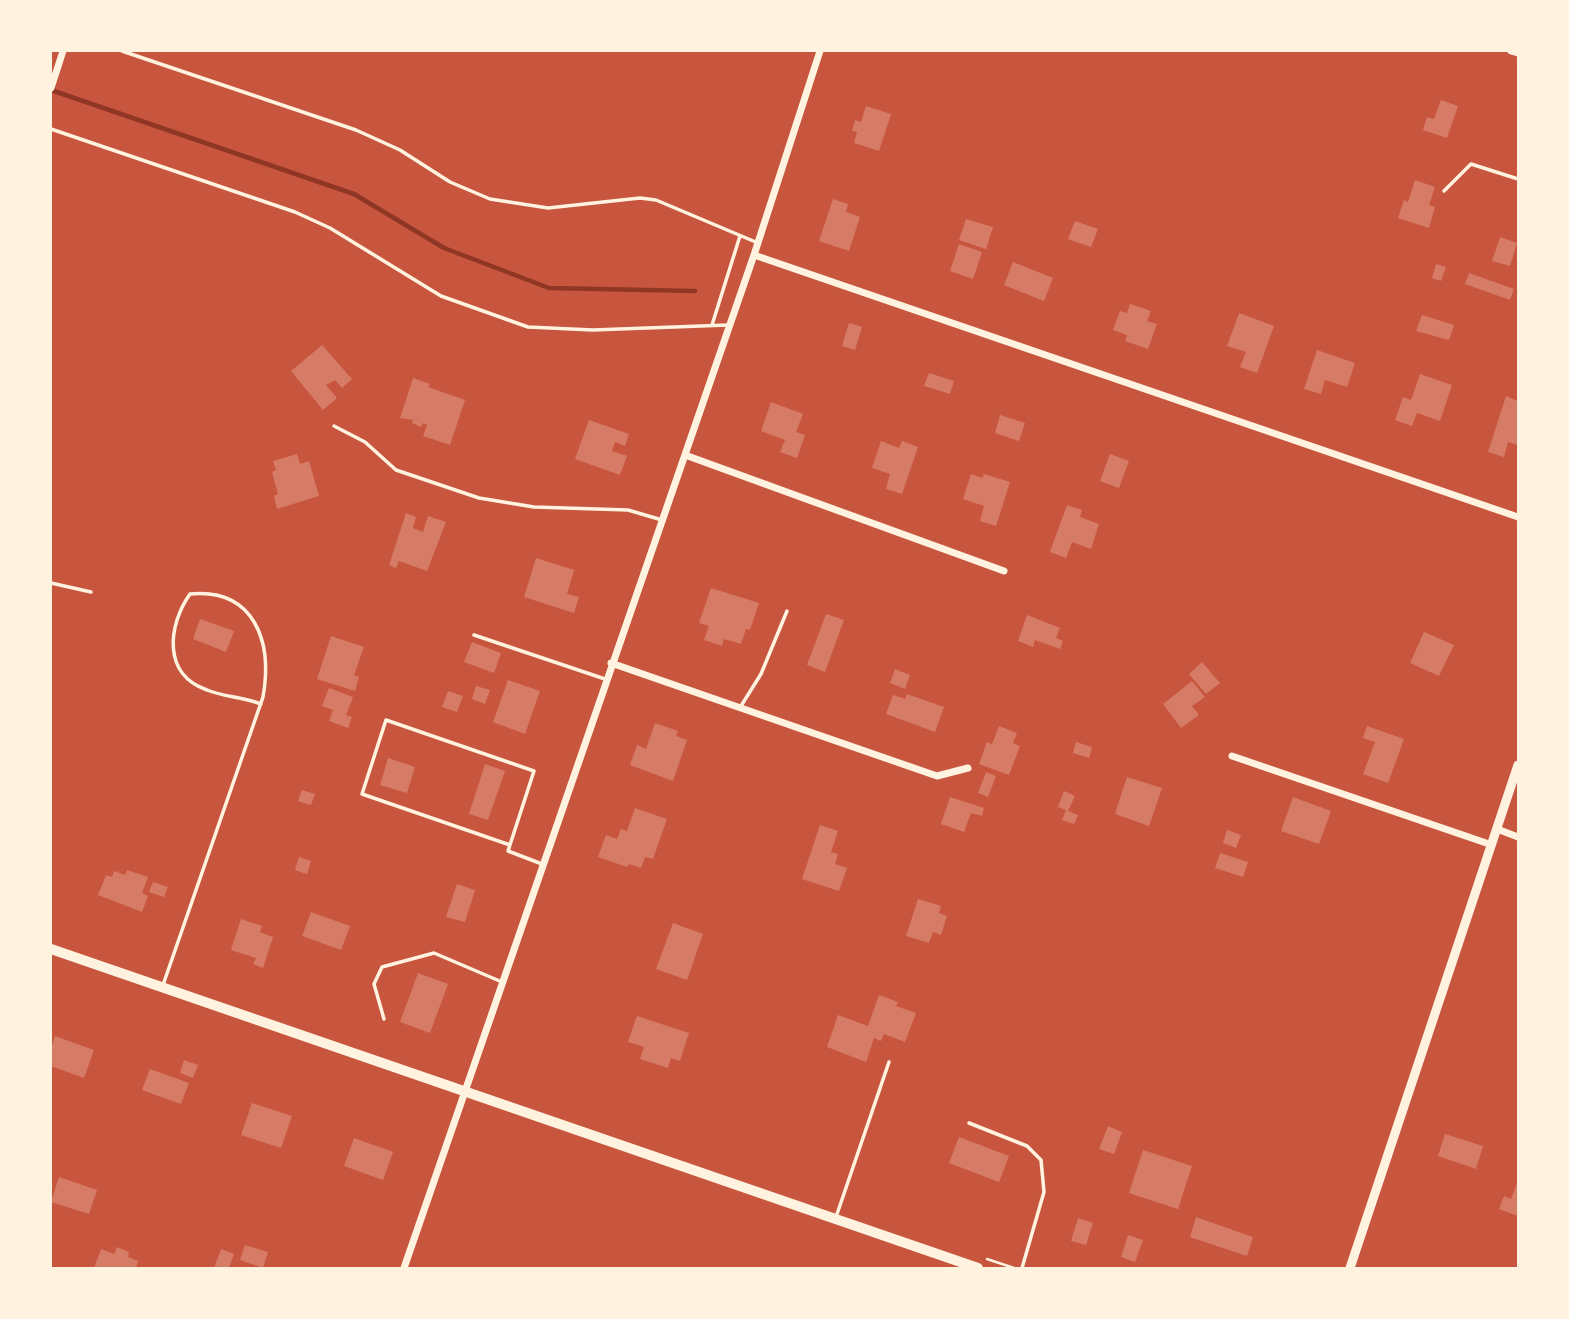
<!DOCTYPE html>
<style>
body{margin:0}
#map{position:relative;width:1569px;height:1319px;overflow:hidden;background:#c8553d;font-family:Spectral,serif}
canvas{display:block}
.frame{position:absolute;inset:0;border:52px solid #fff3e0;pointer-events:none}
</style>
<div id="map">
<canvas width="1569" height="1319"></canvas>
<div class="frame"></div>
</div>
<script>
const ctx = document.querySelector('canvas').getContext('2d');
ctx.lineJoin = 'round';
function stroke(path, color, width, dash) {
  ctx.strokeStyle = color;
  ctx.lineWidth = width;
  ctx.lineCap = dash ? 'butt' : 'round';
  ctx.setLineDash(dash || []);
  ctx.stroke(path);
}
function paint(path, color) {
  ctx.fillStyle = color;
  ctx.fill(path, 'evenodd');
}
stroke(new Path2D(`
 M51,90L354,194L444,248L549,288L695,291`), '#8f3625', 4.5);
paint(new Path2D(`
 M1441,100L1458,106L1447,138L1423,130L1427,117L1434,119Z
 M866,106L891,114L879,151L854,143L857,132L852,131L855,120L861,122Z
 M1415,180L1435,187L1429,205L1435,207L1429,228L1398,218L1404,200L1408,202Z
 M833,199L848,204L846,212L860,217L849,251L819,241Z
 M966,219L993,227L986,249L959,240Z
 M1075,221L1098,229L1091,247L1068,239Z
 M1500,237L1517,243L1510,266L1492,261Z
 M959,244L982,252L973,279L950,271Z
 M1013,262L1053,278L1044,301L1004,285Z
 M1436,264L1446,267L1441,281L1432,278Z
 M1469,273L1514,289L1510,300L1465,284Z
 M1130,304L1151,311L1147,321L1157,324L1148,349L1125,341L1127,335L1113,330L1120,311L1127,313Z
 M1239,313L1274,326L1257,373L1240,367L1246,352L1227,346Z
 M1422,315L1454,325L1449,340L1416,331Z
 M849,323L862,327L855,350L842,346Z
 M322,345L352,379L342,388L335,380L326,385L337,398L323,410L291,371Z
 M1317,350L1355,363L1347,387L1325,380L1321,394L1304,389Z
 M929,373L954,381L950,394L924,386Z
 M1420,374L1452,385L1440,421L1417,413L1412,426L1395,420L1403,397L1411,400Z
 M413,378L430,384L428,387L465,400L450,445L423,436L427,425L423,423L421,427L412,423L413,420L400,418Z
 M1506,396L1518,401V445L1508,442L1504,457L1488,452Z
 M771,402L803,414L796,432L805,435L797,458L780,452L785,440L761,431Z
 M1000,415L1025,423L1019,441L995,433Z
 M589,420L629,434L625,446L615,442L612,451L627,456L620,475L575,459Z
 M881,441L899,448L902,441L918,447L902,494L886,489L890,474L872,468Z
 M297,454L300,464L309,461L319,496L277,509L274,496L278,494L272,472L276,470L273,461Z
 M1110,454L1129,461L1119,488L1100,481Z
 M971,474L982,478L984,474L1010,482L996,526L980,521L984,506L963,499Z
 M1067,505L1082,510L1080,517L1099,524L1091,549L1072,542L1066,558L1050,552Z
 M406,513L416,517L413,528L423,532L428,516L446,522L427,571L399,561L396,568L389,565Z
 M536,558L574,570L567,594L579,597L574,613L524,597Z
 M711,588L759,603L750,630L746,629L741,644L724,639L722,646L704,640L709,626L699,623Z
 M826,614L844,620L825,672L807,665Z
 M1027,615L1060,628L1056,638L1063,641L1060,649L1035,640L1033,647L1018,641Z
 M200,619L234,631L226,652L193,639Z
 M1424,632L1454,645L1439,676L1410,663Z
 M331,636L364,647L354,675L359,677L355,691L317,679Z
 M472,642L501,653L494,673L464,662Z
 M1202,662L1220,683L1206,694L1189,674Z
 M895,669L910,675L905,689L890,683Z
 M508,680L540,691L525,734L493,722Z
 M1192,681L1205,697L1192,706L1199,715L1181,728L1163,704Z
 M476,686L490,690L485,704L472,699Z
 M329,688L353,697L346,715L352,717L348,728L329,721L333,710L322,706Z
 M448,691L463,696L457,712L442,707Z
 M907,694L944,707L935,732L886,714L893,695L905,699Z
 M655,723L678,731L676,736L687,740L673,781L630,765L637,745L646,749Z
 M999,726L1017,733L1013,743L1020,746L1009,775L979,764L987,742L992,744Z
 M1367,726L1404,739L1388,783L1363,774L1375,742L1363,738Z
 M1076,742L1092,747L1089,758L1073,753Z
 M388,758L415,767L407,793L380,785Z
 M485,764L505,771L488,820L469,814Z
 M986,772L996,776L988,797L978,793Z
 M1127,777L1162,788L1149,826L1115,814Z
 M302,790L315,794L311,805L298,801Z
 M1064,791L1075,796L1068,811L1078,815L1074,824L1062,820L1066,810L1058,807Z
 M950,797L984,808L982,816L971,813L964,832L941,824Z
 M1293,797L1331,811L1319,844L1281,831Z
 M635,808L667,819L653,859L645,857L641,868L629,864L627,867L598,857L606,835L617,839L621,829L627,831Z
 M820,825L838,831L831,852L838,854L835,864L847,868L839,891L802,879Z
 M1227,830L1241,835L1236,848L1223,843Z
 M1220,853L1248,862L1243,877L1215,868Z
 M299,857L311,861L307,874L295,870Z
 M127,870L148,877L142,893L148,896L142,912L98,895L106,875L112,877L114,871L125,875Z
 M153,882L168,887L164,897L149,892Z
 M457,884L475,890L465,922L446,917Z
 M918,899L941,906L939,913L947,916L941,935L933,932L929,943L906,936Z
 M311,912L350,926L341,950L302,936Z
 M241,919L262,926L260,932L273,937L263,968L253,964L256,958L231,950Z
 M673,923L703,934L687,980L656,969Z
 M418,973L448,984L430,1033L400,1022Z
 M879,995L898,1002L896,1006L916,1013L905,1042L884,1034L881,1041L874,1038L866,1062L827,1047L838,1015L868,1026Z
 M637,1016L689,1033L680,1061L671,1058L668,1068L640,1059L644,1047L628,1042Z
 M55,1036L94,1050L84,1078L51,1066V1049Z
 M184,1060L198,1065L193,1078L180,1073Z
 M150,1069L189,1083L181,1104L142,1090Z
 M252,1103L292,1116L281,1148L241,1135Z
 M1108,1126L1122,1132L1114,1154L1099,1149Z
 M1445,1134L1483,1146L1476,1169L1438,1156Z
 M959,1137L1009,1156L999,1182L949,1163Z
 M354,1138L393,1152L383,1180L344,1166Z
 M1143,1150L1192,1166L1178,1209L1129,1193Z
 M59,1177L97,1190L89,1214L51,1202Z
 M1518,1181V1216L1499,1209L1504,1196L1511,1199Z
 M1196,1217L1253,1237L1247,1256L1190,1237Z
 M1078,1218L1093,1223L1086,1245L1071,1241Z
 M1128,1235L1143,1240L1135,1262L1121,1257Z
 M245,1245L268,1252L263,1268L240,1260Z
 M117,1247L129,1252L128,1257L138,1261L136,1268H94L101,1249L114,1254Z
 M221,1249L234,1254L229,1268H214Z`), '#d67c66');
stroke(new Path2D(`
 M987,1259L1014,1268`), '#fff3e0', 2.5);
stroke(new Path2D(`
 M122,51L356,130L400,150L450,182L490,199L548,208L640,198L656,200L758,243
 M51,129L295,212L330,228L441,296L528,327L593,330L728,325
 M1444,191L1471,164L1518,179
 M712,325L740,236
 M334,426L365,442L396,470L479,498L534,507L628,510L662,520
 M51,583L91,592
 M474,635L605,679
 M741,706L761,674L787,611
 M510,845L362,794L386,720L534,771L508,851L542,864
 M163,985L263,697C273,641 254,588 190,594C168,625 162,675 207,690C224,697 243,697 261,704
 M384,1019L374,984L382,967L434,953L502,982
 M969,1123L1027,1146L1041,1160L1044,1192L1022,1268
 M836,1217L889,1062`), '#fff3e0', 3.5);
stroke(new Path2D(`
 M1511,51L1518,53
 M51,88L63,51
 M754,255L1518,517
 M685,455L1004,571
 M611,663L937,776L968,768
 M1232,756L1492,845
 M1497,829L1518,837
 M404,1268L754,255L820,51`), '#fff3e0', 7);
stroke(new Path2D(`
 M1350,1268L1518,765`), '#fff3e0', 9);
stroke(new Path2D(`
 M51,949L978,1268`), '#fff3e0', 10);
</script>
